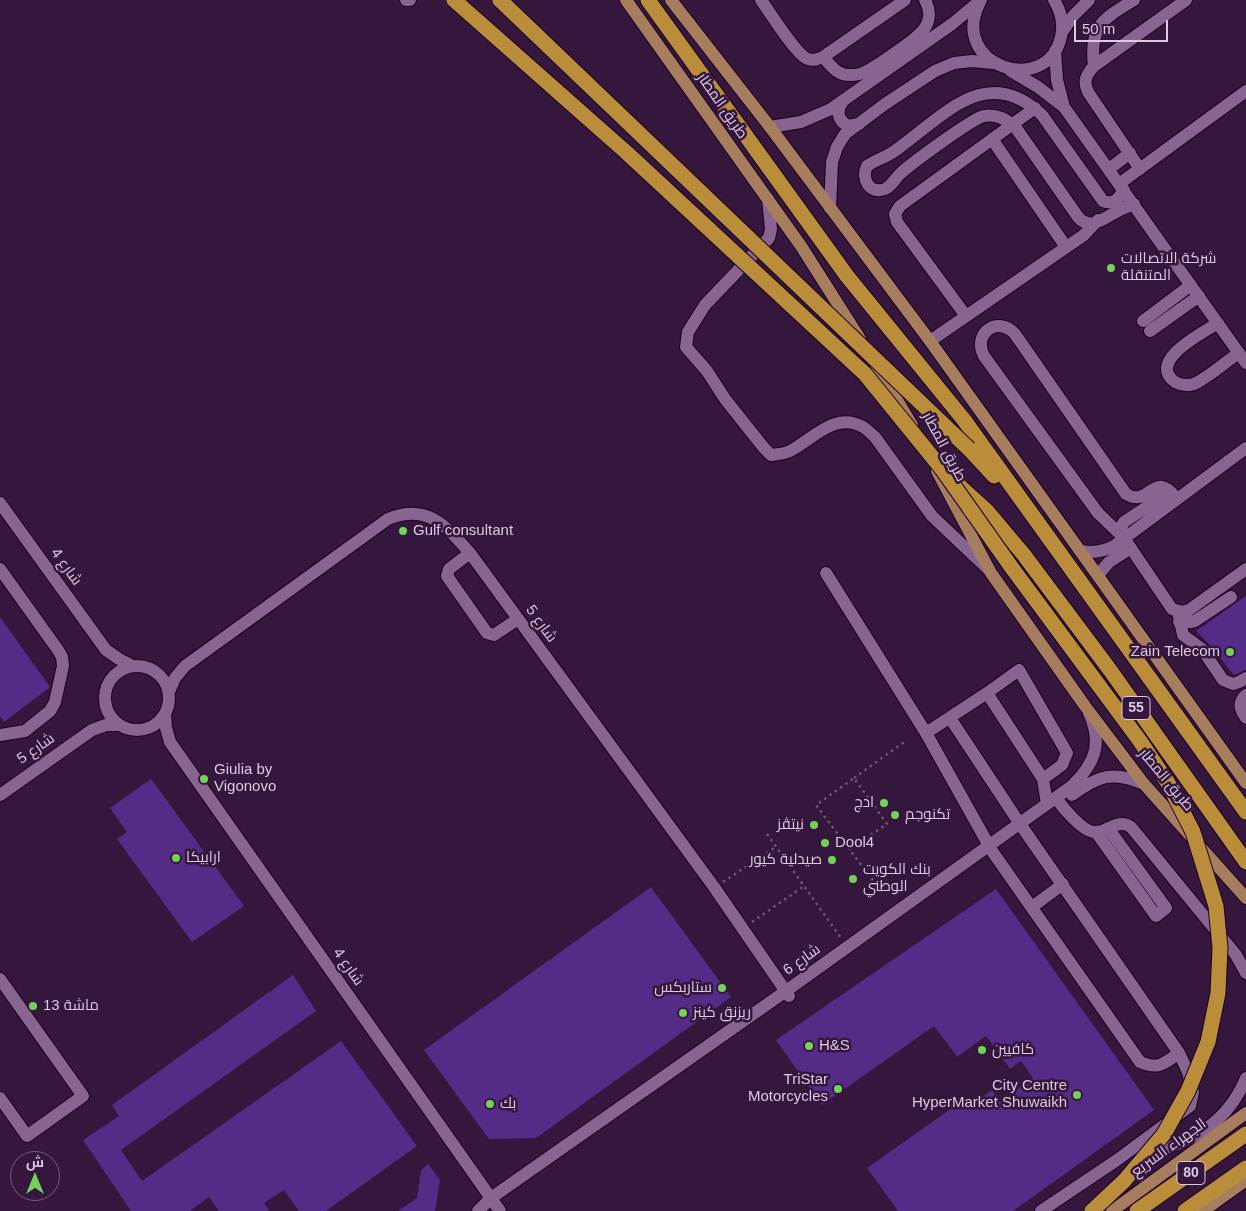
<!DOCTYPE html>
<meta charset="utf-8">
<style>
body{margin:0}
#map{position:relative;width:1246px;height:1211px;overflow:hidden;background:#35163c;font-family:Helvetica,Cairo,sans-serif}
canvas{display:block}
.north{position:absolute;left:10px;top:1151px;width:50px;height:50px;box-sizing:border-box;background:#35163c;border:1px solid #785e7e;border-radius:50%;rotate:0deg;font-size:14px;font-weight:700;line-height:20px;text-align:center;color:#ddcae2}
.north::after{content:'';display:block;margin:auto;width:18px;height:22px;background:#74d25c;clip-path:polygon(50% 0,100% 100%,50% 72%,0 100%)}
.scale{position:absolute;left:1074px;top:20px;width:94px;height:22px;box-sizing:border-box;border:2px solid #ddcae2;border-top:0;padding-left:6px;font-size:15px;line-height:18px;white-space:nowrap;color:#ddcae2;-webkit-text-stroke:4px #35163c;paint-order:stroke}
</style>
<div id="map">
<canvas width="1246" height="1211"></canvas>
<div class="north">ش</div>
<div class="scale">50 m</div>
</div>
<script>
const ctx = document.querySelector('canvas').getContext('2d');
ctx.lineJoin = 'round';
function paint(path, color) {
  ctx.fillStyle = color;
  ctx.fill(path, 'evenodd');
}
function stroke(path, color, width, dash) {
  ctx.strokeStyle = color;
  ctx.lineWidth = width;
  ctx.lineCap = dash ? 'butt' : 'round';
  ctx.setLineDash(dash || []);
  ctx.stroke(path);
}
function write(font, color, halo, rows, align = 'center') {
  ctx.font = font + ' Helvetica,Cairo,sans-serif';
  ctx.lineWidth = 5;
  ctx.setLineDash([]);
  ctx.textBaseline = 'middle';
  ctx.strokeStyle = halo;
  ctx.fillStyle = color;
  for (const [text, x, y, turn = 0] of rows) {
    ctx.save();
    ctx.translate(x, y);
    ctx.rotate((+turn || 0) * Math.PI / 180);
    ctx.textAlign = isNaN(turn) ? turn : align;
    if (halo) ctx.strokeText(text, 0, 0);
    ctx.fillText(text, 0, 0);
    ctx.restore();
  }
}
paint(new Path2D(`
 M1246,596V670L1234,675L1209,644L1196,631Z
 M0,617L50,687L4,722L0,716Z
 M151,779L244,906L192,942L117,839L127,832L110,808Z
 M651,887L731,997L536,1138L489,1139L424,1050Z
 M996,889L1154,1110L1013,1211H898L867,1168L962,1101L967,1107L992,1090L1000,1102L1033,1078L1021,1061L1010,1069L986,1036L957,1057L934,1026L822,1105L776,1040Z
 M293,975L316,1011L121,1150L142,1181L341,1041L417,1146L326,1211H299L284,1190L264,1203L269,1211H219L209,1197L190,1211H131L83,1140L119,1116L112,1105Z
 M428,1164L440,1180L435,1211H398L417,1198L421,1170Z`), '#542c88');
const minor = new Path2D(`
 M406,0H410
 M761,0C769,11 797,56 808,59C813,61 818,59 823,57L905,0
 M980,2C947,66 1047,98 1061,37C1064,23 1061,11 1054,0
 M1063,31L1073,16L1089,0
 M1055,51L1057,80L1064,107L1246,363
 M823,57C831,66 837,75 850,75C855,75 861,74 865,72C876,67 918,38 924,29C931,20 930,9 925,0
 M1094,66C1089,26 1103,19 1134,0
 M1011,71L1038,87L1064,107
 M843,101C836,110 837,120 848,126L859,124
 M770,127L801,122L831,109L952,24L981,0
 M992,139L1066,247
 M1109,169L1130,153
 M1140,169L1088,92C1083,81 1086,75 1094,66L1186,0
 M1119,184L1246,91
 M1124,190C1118,199 1114,205 1103,201L1042,115C989,65 948,111 904,144C899,148 894,152 888,155C881,159 874,161 867,166C861,178 869,195 885,189C892,186 895,178 901,173C912,163 973,118 984,116C996,114 1007,119 1016,128L1078,217C1091,232 1105,217 1118,211C1123,208 1129,206 1134,204
 M768,199L771,229L769,238L705,305L688,332L686,347L707,371L725,399L764,448L771,455C778,454 784,454 790,451C813,439 835,411 863,427C867,429 871,434 875,437L932,516L989,570
 M830,208L832,162L837,147L845,134L885,104L935,71L954,63L972,61L993,63
 M966,316L897,222L895,214L900,206L1035,108
 M1143,321L1191,285
 M1218,323C1204,332 1146,361 1175,382C1181,385 1188,386 1194,384C1209,377 1225,362 1239,353
 M1150,331L1199,296
 M930,341L1084,235L1098,220
 M1177,499C1153,467 1150,509 1126,494L1015,334C998,315 972,333 984,356L1098,513L1124,538L1172,609L1182,612L1189,610L1246,569
 M0,503L106,650L119,659L133,666
 M1119,531L1124,522L1162,497
 M1080,551C1092,553 1103,552 1114,546L1246,448
 M470,553L449,569L447,576L487,633L494,635L518,619
 M0,569L58,650L62,657L63,666L55,702L50,711L25,731L0,735
 M826,573L926,733L992,851L1140,1062C1158,1070 1164,1064 1179,1053
 M1098,575L1109,562L1131,548
 M1178,612L1183,635L1202,649L1223,680L1233,684L1239,682L1246,678
 M1179,622H1190L1195,621L1231,597
 M105 698a32 32 0 1 1 64 0a32 32 0 1 1-64 0Z
 M169,692L175,678L185,666L388,519C427,503 446,526 470,553L714,887L789,996
 M987,693L1019,670L1067,753L1062,765L1043,779
 M1246,695C1238,702 1240,710 1246,718
 M165,714L166,728L170,742L500,1211
 M950,718L1020,824L1179,1053L1188,1072L1193,1092L1190,1106L1117,1160L1041,1211
 M926,733L987,693L1043,779L1047,804
 M0,795L92,730L106,725H119
 M1072,795C1098,776 1113,770 1144,784
 M1056,798C1063,808 1082,831 1094,832C1108,833 1117,818 1131,827L1236,955L1246,973
 M1096,832L1156,916L1166,908L1108,828
 M1032,907L1063,884
 M0,979L83,1096L27,1136L0,1098
 M1144,1157C1190,1140 1226,1127 1246,1078
 M478,1211L491,1198L786,991L1072,786C1095,763 1103,744 1089,713`);
const major = new Path2D(`
 M626,0L801,246L860,339
 M671,0L770,127L930,341L1246,783
 M876,365L912,425
 M937,471L991,573L1085,706L1144,784L1246,898
 M1112,1211L1246,1113
 M1203,1211L1246,1180`);
const highway = new Path2D(`
 M648,0L847,276L964,420L1246,812
 M969,449L994,476
 M954,481L987,511L1024,555L1110,670L1246,862
 M1137,1211L1246,1134
 M1185,1211L1246,1168`);
stroke(minor, '#1b0022', 14);
stroke(major, '#1b0022', 14);
stroke(highway, '#1b0022', 17);
stroke(new Path2D(`
 M854,778L907,740
 M767,834L841,938
 M849,849L816,805L854,778L887,824L849,849L879,888
 M723,882L776,847
 M752,922L804,886`), '#6f5475', 2.5, [2.5, 4]);
stroke(minor, '#886591', 12);
stroke(major, '#a67d5d', 12);
stroke(highway, '#ba8d3b', 15);
const highwayBridge = new Path2D(`
 M454,0L627,153L865,374L942,469L1012,568L1140,741L1168,783L1193,832L1216,906L1220,948L1218,993L1208,1042L1188,1091L1164,1134L1124,1181L1092,1211
 M500,0L969,449`);
stroke(highwayBridge, '#1b0022', 17, []);
stroke(highwayBridge, '#ba8d3b', 15);
for (const [x, y, r, color] of [
 [1111,268,5,"#74d25c"],
 [403,531,5,"#74d25c"],
 [1230,652,5,"#74d25c"],
 [204,779,5,"#74d25c"],
 [884,803,5,"#74d25c"],
 [895,815,5,"#74d25c"],
 [814,825,5,"#74d25c"],
 [825,843,5,"#74d25c"],
 [176,858,5,"#74d25c"],
 [832,860,5,"#74d25c"],
 [853,879,5,"#74d25c"],
 [722,988,5,"#74d25c"],
 [33,1006,5,"#74d25c"],
 [683,1013,5,"#74d25c"],
 [809,1046,5,"#74d25c"],
 [982,1050,5,"#74d25c"],
 [838,1089,5,"#74d25c"],
 [1077,1095,5,"#74d25c"],
 [490,1104,5,"#74d25c"]
]) {
  const dot = new Path2D();
  dot.arc(x, y, r, 0, 2 * Math.PI);
  ctx.fillStyle = color;
  ctx.fill(dot);
  stroke(dot, '#35163c', 2);
}
for (const [x, y, w] of [
 [1136,708,28],
 [1191,1173,28]
]) {
  const box = new Path2D();
  box.roundRect(x - w / 2, y - 11.5, w, 23, 4);
  ctx.fillStyle = '#35163c';
  ctx.fill(box);
  stroke(box, '#ddcae2', 1);
}
write('bold 14px', '#ddcae2', null, [
 ["55",1136,708],
 ["80",1191,1173]
]);
write('15px', '#ddcae2', '#35163c', [
 ["طريق المطار",722,106,55],
 ["طريق المطار",944,447,62],
 ["شارع 4",66,567,54],
 ["شارع 5",541,624,54],
 ["شارع 5",36,749,-35],
 ["طريق المطار",1166,780,50],
 ["شارع 6",802,960,-36],
 ["شارع 4",348,967,55],
 ["الجهراء السريع",1169,1148,-36]
]);
write('15px', '#ddcae2', '#35163c', [
 ["شركة الاتصالات",1121,259],
 ["المتنقلة",1121,276],
 ["Gulf consultant",413,531],
 ["Zain Telecom",1220,652,"right"],
 ["Giulia by",214,770],
 ["Vigonovo",214,787],
 ["ادج",874,803,"right"],
 ["تكنوجم",905,815],
 ["نيتڤز",804,825,"right"],
 ["Dool4",835,843],
 ["ارابيكا",186,858],
 ["صيدلية كيور",822,860,"right"],
 ["بنك الكويت",863,870],
 ["الوطني",863,887],
 ["ستاربكس",712,988,"right"],
 ["ماشة 13",43,1006],
 ["ريزنق كينز",693,1013],
 ["H&S",819,1046],
 ["كافيين",992,1050],
 ["TriStar",828,1080,"right"],
 ["Motorcycles",828,1097,"right"],
 ["City Centre",1067,1086,"right"],
 ["HyperMarket Shuwaikh",1067,1103,"right"],
 ["بك",500,1104]
], 'left');
</script>
